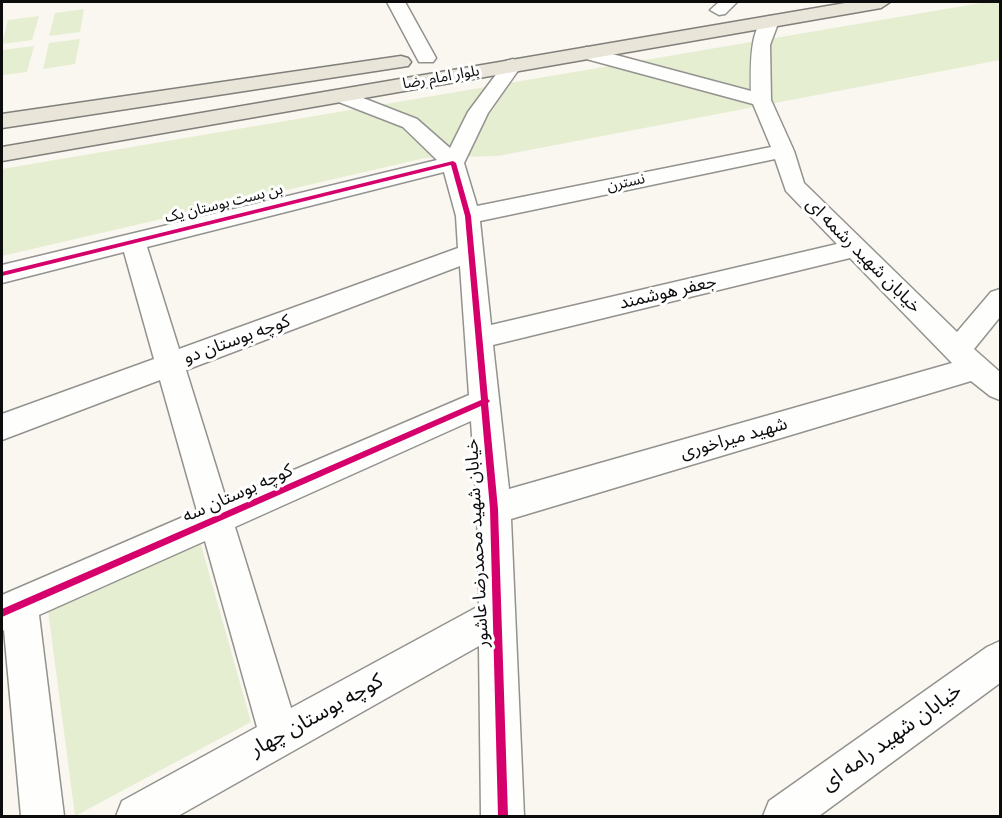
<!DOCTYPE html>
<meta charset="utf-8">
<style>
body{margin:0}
#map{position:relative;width:1002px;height:818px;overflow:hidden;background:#faf7f0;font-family:"Source Serif 4",serif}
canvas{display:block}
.frame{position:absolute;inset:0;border:3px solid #0c0c0c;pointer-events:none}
</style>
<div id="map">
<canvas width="1002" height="818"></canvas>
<div class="frame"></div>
</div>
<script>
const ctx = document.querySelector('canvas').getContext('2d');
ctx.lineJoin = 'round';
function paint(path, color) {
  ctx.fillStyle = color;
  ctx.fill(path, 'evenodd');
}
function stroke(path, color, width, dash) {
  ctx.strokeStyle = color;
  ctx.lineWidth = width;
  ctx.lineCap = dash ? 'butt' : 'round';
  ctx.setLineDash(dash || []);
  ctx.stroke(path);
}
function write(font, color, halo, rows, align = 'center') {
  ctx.font = font + ' "Source Serif 4","Noto Sans Arabic",serif';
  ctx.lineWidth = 6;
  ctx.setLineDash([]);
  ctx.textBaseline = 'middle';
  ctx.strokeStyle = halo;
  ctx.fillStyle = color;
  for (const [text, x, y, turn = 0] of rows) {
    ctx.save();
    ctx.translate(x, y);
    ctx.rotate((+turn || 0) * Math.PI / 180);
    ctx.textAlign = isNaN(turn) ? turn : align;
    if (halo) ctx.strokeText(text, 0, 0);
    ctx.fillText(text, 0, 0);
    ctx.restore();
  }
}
paint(new Path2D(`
 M987,2H1000V60L498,156L425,158L2,256V169Z
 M84,9L80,32L49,36L55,13Z
 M39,16L32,40L2,44L8,20Z
 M80,39L75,64L43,69L49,43Z
 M34,46L27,72L2,75V50Z
 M200,541L251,722L75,816L48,610Z`), '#e5eed1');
const minor = new Path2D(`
 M719,2H737L725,14L719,15L710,10Z
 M770,16L779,21L770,45L771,100L794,151L804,183L957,332L991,292L1000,289V317L974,349L1000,372V400L990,396L971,381L511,519L524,816H481L479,646L178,816H116L122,801L257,727L205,541L39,615L64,816H21L4,630L2,631V595L197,511L160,380L2,440V414L154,359L124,252L2,283V265L437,160L403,127L331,99L328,95L331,91H345L417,119L450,148L468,112L506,61L513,59L522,65L488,113L464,163L477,206L771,147L753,104L579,57L577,53L586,47L751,91C751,73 748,21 770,16ZM775,159L786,191L837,244L491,325L480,221ZM444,172L456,216L458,248L179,349L147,247ZM850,258L952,363L509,489L493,345ZM460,266L469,395L226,499L186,370ZM471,421L477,509L479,606L291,708L235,527Z
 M1000,641V683L819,816H763L769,801L987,647Z`);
const tertiary = new Path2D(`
 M387,2H405L436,58L433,62H419Z`);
const primary = new Path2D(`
 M851,2H890L881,8L2,161V147Z
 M401,56L408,58L411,62L408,66L2,128V114Z`);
stroke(minor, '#93928f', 3);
stroke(tertiary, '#93928f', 3);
stroke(primary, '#807f7c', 3);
paint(minor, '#fefefd');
paint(tertiary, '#fefefd');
paint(primary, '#eae5d9');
paint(new Path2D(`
 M453,161L456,163L471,216L488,399L490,401L488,403L498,509L508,816H498L490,509L481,406L2,617V609L481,400L465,216L451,165L2,276V272Z`), '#d6006c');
write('15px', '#0c0c0c', '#fff', [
 ["بلوار امام رضا",441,78,-10],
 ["نسترن",626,183,-12],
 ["بن بست بوستان یک",224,204,-14]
]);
write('18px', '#0c0c0c', '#fff', [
 ["خیابان شهید رشمه ای",863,256,45],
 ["جعفر هوشمند",668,293,-13],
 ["کوچه بوستان دو",237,340,-20],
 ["شهید میراخوری",734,439,-16],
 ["کوچه بوستان سه",238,494,-24],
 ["خیابان شهید محمدرضا عاشور",478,543,-93]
]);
write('21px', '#0c0c0c', '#fff', [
 ["کوچه بوستان چهار",317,716,-29],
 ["خیابان شهید رامه ای",892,738,-36]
]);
</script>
